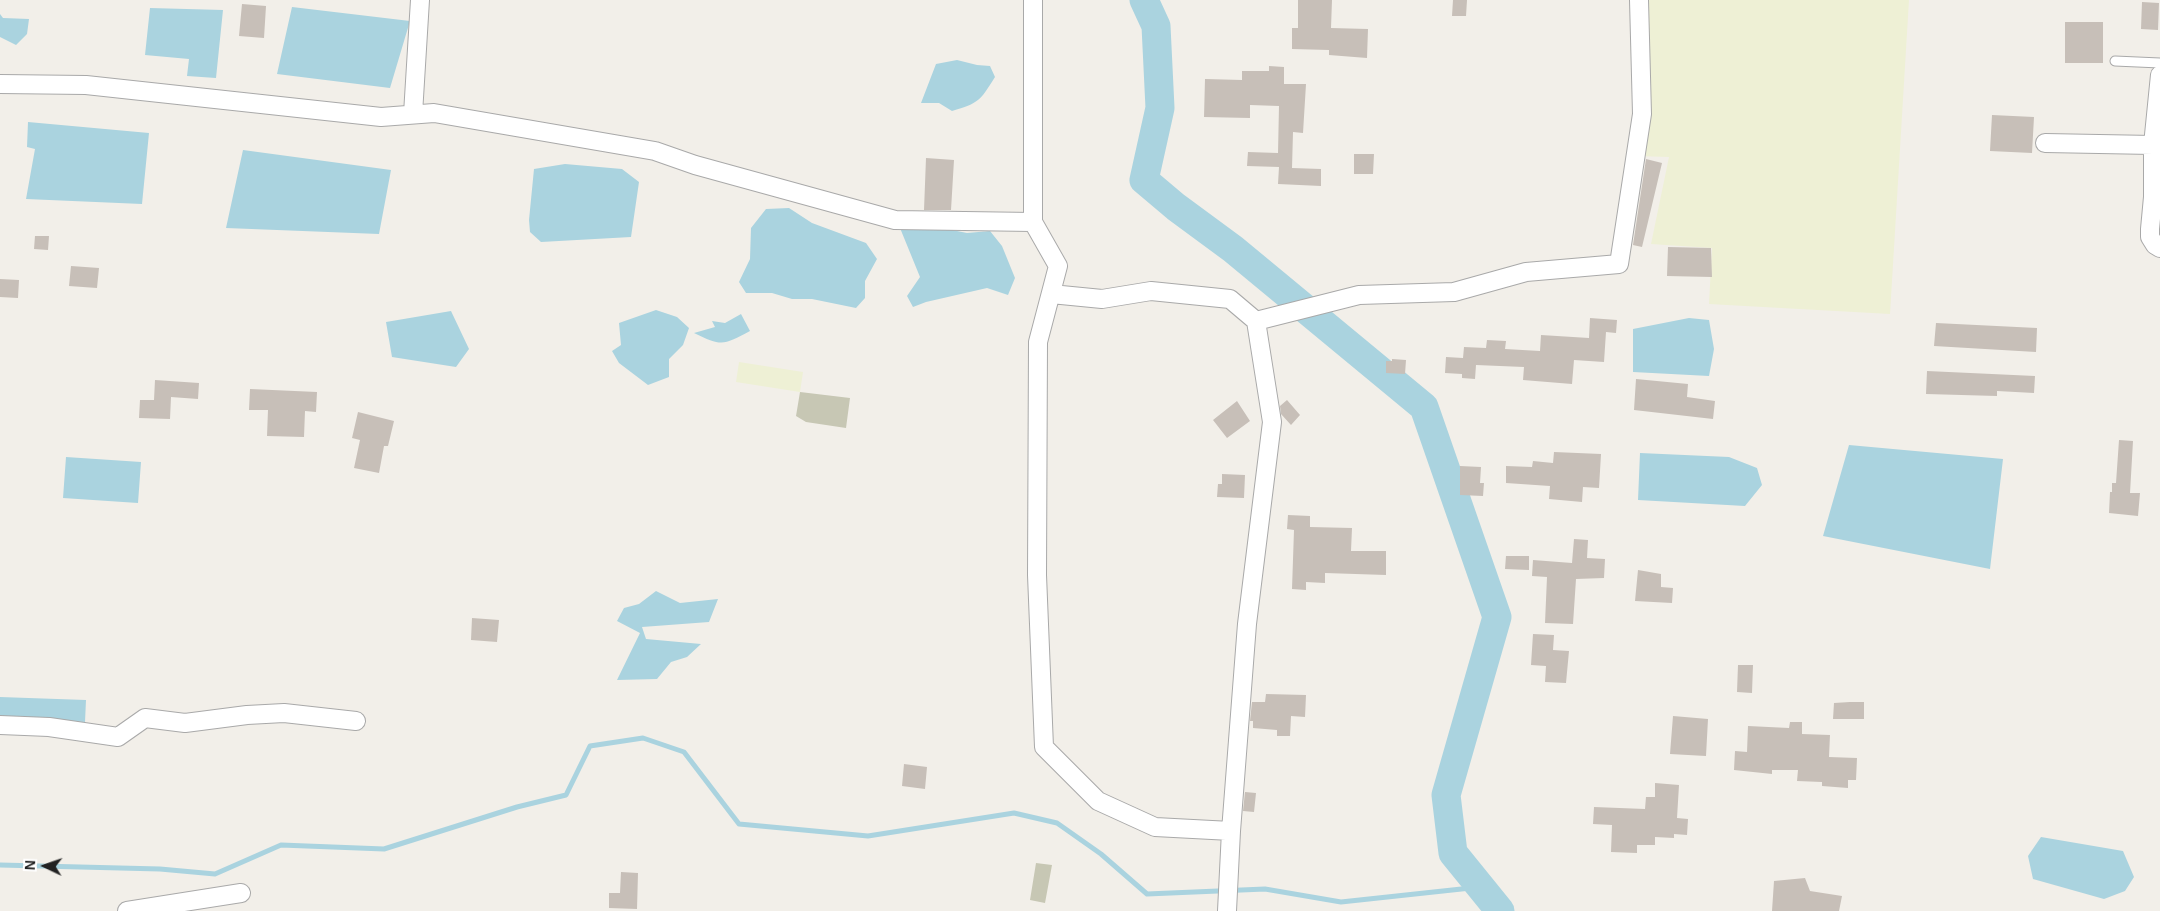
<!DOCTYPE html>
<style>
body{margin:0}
#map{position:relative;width:2160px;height:911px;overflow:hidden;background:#f2efe9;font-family:Arial,sans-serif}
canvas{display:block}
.north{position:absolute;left:20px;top:841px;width:50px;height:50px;-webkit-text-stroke:4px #fff;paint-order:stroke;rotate:273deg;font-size:14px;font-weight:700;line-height:20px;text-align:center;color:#222}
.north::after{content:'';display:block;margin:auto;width:18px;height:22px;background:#222;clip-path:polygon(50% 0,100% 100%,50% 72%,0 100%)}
</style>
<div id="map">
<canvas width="2160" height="911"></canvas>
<div class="north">N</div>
</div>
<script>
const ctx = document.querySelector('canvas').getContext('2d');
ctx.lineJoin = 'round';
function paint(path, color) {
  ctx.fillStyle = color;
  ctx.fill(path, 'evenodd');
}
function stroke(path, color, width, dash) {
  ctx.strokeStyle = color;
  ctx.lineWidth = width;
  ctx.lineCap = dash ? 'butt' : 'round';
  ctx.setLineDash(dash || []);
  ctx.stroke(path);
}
paint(new Path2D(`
 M800,392L850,398L846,428L806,422L796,416Z
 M1036,863L1052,865L1045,903L1030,900Z`), '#c7c7b4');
paint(new Path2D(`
 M1639,0H1909L1890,314L1709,304L1712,248L1651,244L1669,157L1636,156Z
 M739,362L803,372L800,392L736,382Z`), '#eef0d5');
paint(new Path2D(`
 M292,7L410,21L390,88L277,74Z
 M150,8L223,10L216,78L187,76L189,59L145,55Z
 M0,14L3,18L29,19L27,34L16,45L0,37Z
 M957,60L977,65L990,66L995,77C980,101 979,103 952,111L939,103H921L936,64Z
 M28,122L149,133L142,204L26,199L35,149L27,147Z
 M243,150L391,170L379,234L226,228Z
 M565,164L622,169L639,182L631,237L541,242L530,232L529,220L534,169Z
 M789,208L812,223L866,243L877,259L865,281V298L856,308L812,299H792L772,293H746L739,282L750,259L751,228L766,209Z
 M927,225L967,233L990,231L1002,246L1015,278L1008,295L987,288L926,302L913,307L907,296L920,277L900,228Z
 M656,310L677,317L689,328L683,345L669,359V377L648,385L619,363L612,351L621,345L619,323Z
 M451,311L469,349L456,367L392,357L386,322Z
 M741,314L750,331C723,345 723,347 694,333L715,327L712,321L725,323Z
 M1689,318L1709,320L1714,349L1709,376L1633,372V329Z
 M1849,445L2003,459L1990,569L1823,536Z
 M1640,453L1729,457L1757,468L1762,485L1745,506L1638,500Z
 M66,457L141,462L138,503L63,498Z
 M656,591L680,603L718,599L709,622L642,627L646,639L701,644L687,657L671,662L657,679L617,680L640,633L617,621L624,608L639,604Z
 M0,697L86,700L85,722L0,719Z
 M2041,837L2123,851L2134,877L2125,891L2104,899L2033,879L2028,856Z`), '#aad3df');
stroke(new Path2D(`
 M0,865L160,869L215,874L281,845L384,849L517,807L566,795L590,746L643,738L684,752L739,824L868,836L1014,813L1057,823L1101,854L1147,894L1265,889L1341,902L1480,887`), '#aad3df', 5);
stroke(new Path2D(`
 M1144,0L1156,26L1160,108L1144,180L1176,207L1233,249L1424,407L1497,617L1446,795L1453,853L1500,911`), '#aad3df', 29);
paint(new Path2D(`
 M1298,0H1332L1331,28L1368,29L1367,58L1329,55V50L1292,49V28H1298Z
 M1453,0H1467L1466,16H1452Z
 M2142,2L2159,3L2158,30L2141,29Z
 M242,4L266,6L264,38L239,36Z
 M2065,22H2103V63H2065Z
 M1269,66L1284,67V84H1306L1303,133L1293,132L1292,168L1321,169V186L1278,184L1279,167L1247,166L1248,152L1278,153L1279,106L1250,105V118L1204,117L1205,79L1242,80V71H1269Z
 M1992,115L2034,117L2032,153L1990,151Z
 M1354,154H1374L1373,174H1354Z
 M926,158L954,160L951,210H924Z
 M1646,159L1662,163L1642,247L1633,245Z
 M35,236H49L48,250L34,249Z
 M1668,247L1711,248L1712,277L1667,276Z
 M71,266L99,268L97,288L69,286Z
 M0,279L19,280L18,298L0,297Z
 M1590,318L1617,320L1616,333L1606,332L1604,362L1574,360L1572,384L1523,380L1524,367L1476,365L1475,379L1462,378V374L1445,373L1446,357L1463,358L1464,347L1486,348L1487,340L1506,341L1505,349L1540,351L1541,335L1589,338Z
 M1936,323L2037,328L2036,352L1934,346Z
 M1392,359L1406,360L1405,374L1386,373V361H1392Z
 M1927,371L2035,376L2034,393L1997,391V396L1926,394Z
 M1636,379L1688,384L1687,397L1715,401L1713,419L1634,410Z
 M155,380L199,383L198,399L171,397L170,419L139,418L140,400H154Z
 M250,389L317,392L316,412L305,411L304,437L267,436L268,410H249Z
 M1287,400L1300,415L1291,425L1281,414L1280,406Z
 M1237,401L1250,421L1227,438L1213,420Z
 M358,412L394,421L388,446H384L379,473L354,468L360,440L352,438Z
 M2119,440L2133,441L2130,493H2140L2138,516L2109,513L2110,492H2112V483H2116Z
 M1554,452L1601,454L1599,488L1583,487L1582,502L1549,499L1550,486L1506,483V466L1532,467L1533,461L1553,463Z
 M1460,466L1481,467L1480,483H1484L1483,496L1460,495Z
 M1222,474L1245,475L1244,498L1217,497L1218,484H1222Z
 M1288,515L1310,516V527L1352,528L1351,551H1386V575L1325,573V583L1306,582V590L1292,589L1294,530L1287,529Z
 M1574,539L1588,540L1587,558L1605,559L1604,578L1576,579L1573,624L1545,623L1547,577L1532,576L1533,560L1572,563Z
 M1506,556H1529V570L1505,569Z
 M1638,570L1661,574V587L1673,588L1672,603L1635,601Z
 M472,618L499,620L497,642L471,640Z
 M1533,634L1554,635L1553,650L1569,651L1566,683L1545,682L1546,666L1531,665Z
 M1738,665H1753L1752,693L1737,692Z
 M1266,694L1306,695L1305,717L1291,716L1290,736H1277V730L1253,728V721H1250L1252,702H1265Z
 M1850,702H1864V719H1833L1834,703Z
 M1673,716L1708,719L1706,756L1670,754Z
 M1790,722H1802V734L1830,735L1829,757L1857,758L1856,780H1848V788L1822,786V782L1797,781L1798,770H1772V774L1734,770L1735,751L1747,752L1748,726L1789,728Z
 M904,764L927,767L925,789L902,786Z
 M1655,783L1679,785L1677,818L1688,819L1687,835L1674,834V838L1655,837V845H1637V853L1611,852L1612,825L1593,824L1594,807L1645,809L1646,797H1655Z
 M1245,792L1256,793L1254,812L1243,811Z
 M621,872L638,873L637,909L609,908V893H620Z
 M1805,878L1810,891L1842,896L1839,911H1772L1774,881Z`), '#c7bfb8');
const service = new Path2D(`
 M2115,61L2160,63`);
const minor = new Path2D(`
 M1033,0V222L1058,266L1038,342L1037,575L1044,747L1098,801L1155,827L1231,831
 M2160,75L2153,145V197L2150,229V237L2155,245L2160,248
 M0,84L86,85L381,117L434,113L655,151L695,165L895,220L1033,222
 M413,114L420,0
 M2045,143L2153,145
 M1051,294L1102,299L1151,291L1230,299L1256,321L1359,295L1454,292L1526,272L1619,264L1642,114L1639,0
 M0,725L49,727L118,737L145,718L185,723L247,715L284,713L356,721
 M127,911L241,893
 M1227,911L1231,831L1247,624L1272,422L1256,321`);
stroke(service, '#a9a9a9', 11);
stroke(minor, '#a9a9a9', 20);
stroke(service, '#fff', 9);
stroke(minor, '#fff', 18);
</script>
